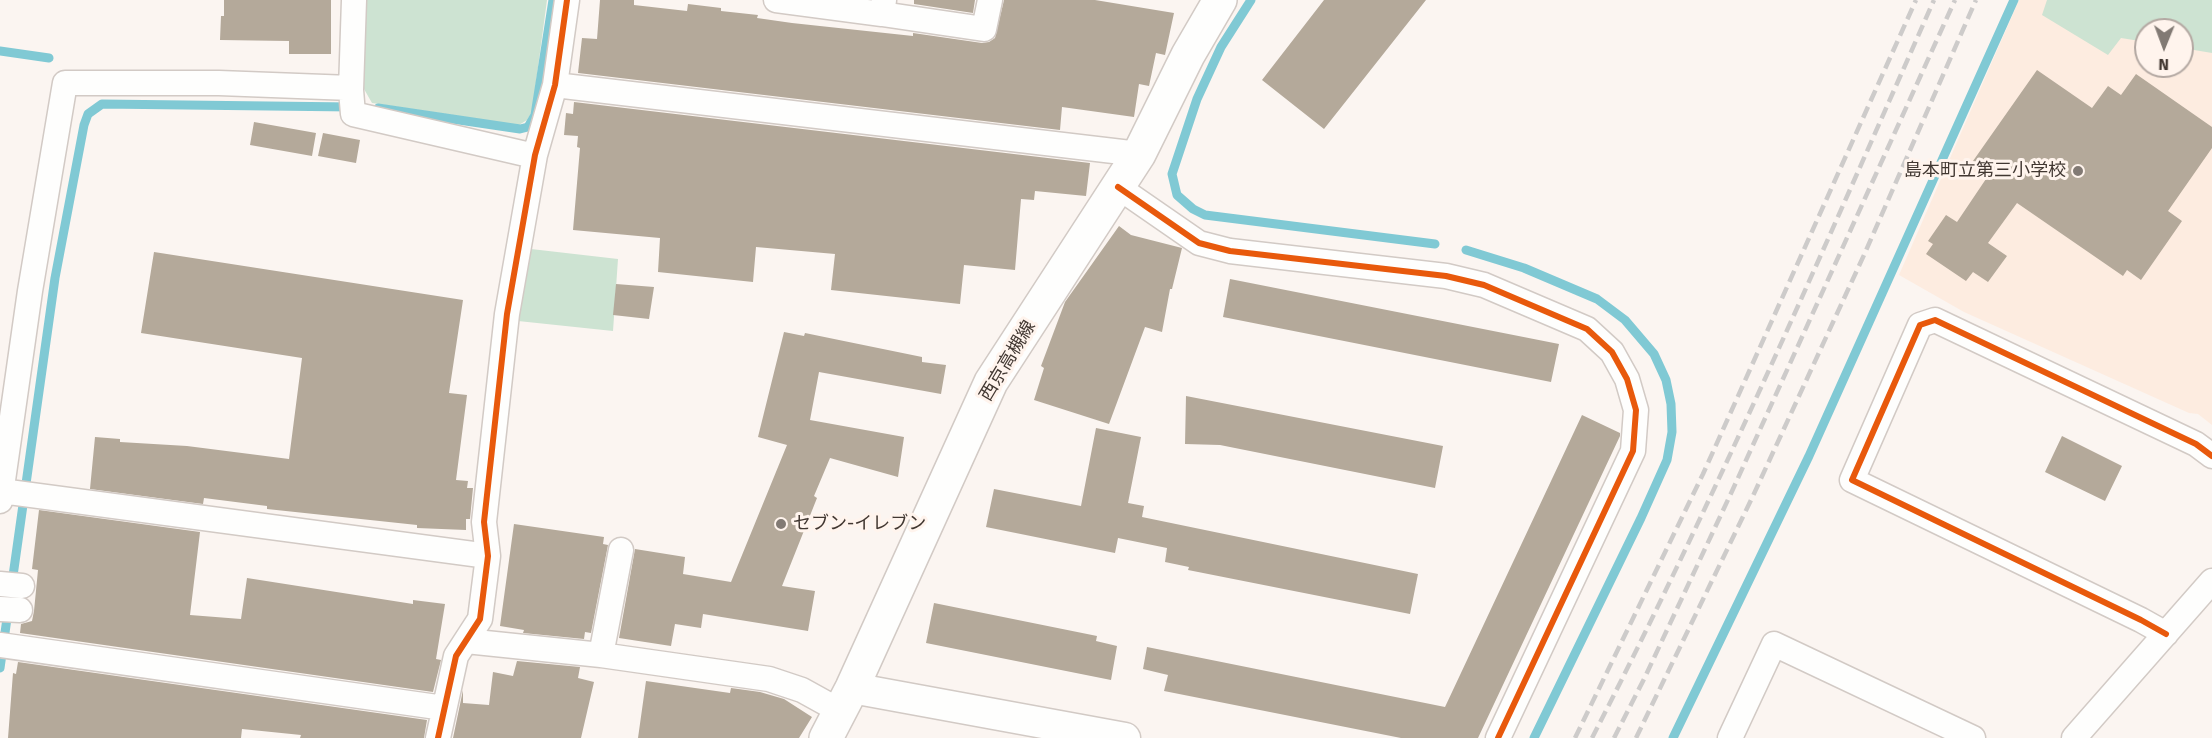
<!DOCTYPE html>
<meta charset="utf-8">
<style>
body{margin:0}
#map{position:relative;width:2212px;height:738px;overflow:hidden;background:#fbf5f1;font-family:"Fira Sans",sans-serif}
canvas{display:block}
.north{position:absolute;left:2134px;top:18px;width:60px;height:60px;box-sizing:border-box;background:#fff4ed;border:2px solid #b3a8a2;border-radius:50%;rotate:181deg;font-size:16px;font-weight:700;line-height:24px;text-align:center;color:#413731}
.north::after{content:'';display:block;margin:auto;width:21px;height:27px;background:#827a74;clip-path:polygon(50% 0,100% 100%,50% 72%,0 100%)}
</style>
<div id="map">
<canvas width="2212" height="738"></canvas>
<div class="north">N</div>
</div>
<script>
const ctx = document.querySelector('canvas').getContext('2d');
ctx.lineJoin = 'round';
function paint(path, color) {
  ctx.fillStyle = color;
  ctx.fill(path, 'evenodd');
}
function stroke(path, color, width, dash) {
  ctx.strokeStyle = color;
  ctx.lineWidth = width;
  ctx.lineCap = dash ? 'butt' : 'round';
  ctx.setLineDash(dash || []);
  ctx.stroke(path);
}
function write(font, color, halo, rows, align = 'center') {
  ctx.font = font + ' "Fira Sans","Noto Sans JP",sans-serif';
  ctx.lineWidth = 6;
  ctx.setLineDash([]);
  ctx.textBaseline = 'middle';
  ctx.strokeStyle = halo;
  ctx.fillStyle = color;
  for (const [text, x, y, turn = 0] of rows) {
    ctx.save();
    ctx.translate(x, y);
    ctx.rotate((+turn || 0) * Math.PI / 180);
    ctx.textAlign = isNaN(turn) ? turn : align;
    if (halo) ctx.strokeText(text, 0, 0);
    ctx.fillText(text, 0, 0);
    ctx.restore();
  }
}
paint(new Path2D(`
 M2019,0H2212V425L2198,414L2189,413L1964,312L1899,275ZM2146,30H2182V66H2146Z`), '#fdece0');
paint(new Path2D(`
 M363,0H547L532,112L527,120L519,125L372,103L360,82Z
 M2047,0H2212V53L2182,48V30H2146V42L2121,38L2108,55L2042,15Z
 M531,249L618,259L613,331L518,321Z`), '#cde3d2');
stroke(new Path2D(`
 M1251,0L1221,47L1197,99L1172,174L1177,195L1193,209L1205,215L1435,244
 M0,51L49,58
 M378,108L520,129L528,127L535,115L553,0
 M1466,250L1524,268L1597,299L1625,320L1654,354L1666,380L1671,404L1672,432L1667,460L1641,518L1534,738
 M0,668L55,278L84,125L88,114L102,104L352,107
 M1673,738L1809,456L2014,0`), '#80c9d4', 9);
paint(new Path2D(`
 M224,0H331V54H289V41L220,40L221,16H224Z
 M600,0H634V5L687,11L688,4L721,8V11L758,15L757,18L792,23L913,36V33L982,43L989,42L995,38L1004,0H1095L1174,13L1165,55L1156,53L1149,86L1139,84L1134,117L1062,107L1060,130L578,73L582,38L597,39Z
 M914,0H975L973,13L914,4Z
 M1324,0H1426L1324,129L1262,80Z
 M2037,70L2092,108L2108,86L2121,95L2136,74L2212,127V148L2168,211L2182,221L2141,280L2127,270L2123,276L2017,203L1988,243L2007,256L1988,282L1973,272L1966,281L1926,254L1933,244L1928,241L1946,215L1957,222L1990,173L1973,161Z
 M574,102L1090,163L1086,196L1035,191L1034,200L1021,199L1015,270L964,265L960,304L831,290L835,254L756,247L753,282L658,272L660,238L573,230L580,148L577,147L578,136L564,135L566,113L573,114Z
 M254,122L316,133L312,156L250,145Z
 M323,133L360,140L356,163L318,156Z
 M1119,226L1131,235L1182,248L1172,289H1170L1162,332L1145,327L1109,424L1034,400L1044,368L1041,366L1065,302Z
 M154,252L463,300L449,393L467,395L456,480L468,481L467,488H473L470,519H466V530L417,528V525L267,509V506L204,498L203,504L90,489L95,437L120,439V442L187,446L289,459L302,358L141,333Z
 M1230,279L1559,344L1551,382L1223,317Z
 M616,284L654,287L649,319L613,315Z
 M784,332L804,336L805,333L839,340L922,357V362L946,365L941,394L819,372L810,420L904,437L898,477L830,458L814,496L817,498L782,586L815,591L808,631L703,614L701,628L675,624L671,646L619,638L635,549L685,557L683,574L731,582L787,445L758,437Z
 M1186,396L1443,446L1435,488L1220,445L1185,444Z
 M1582,415L1620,433V436L1478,738H1401L1164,691L1168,675L1143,669L1147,647L1445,707Z
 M1096,428L1141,437L1128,503L1144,506L1142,517L1418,574L1410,614L1188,570L1189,567L1165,562L1167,548L1118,538L1115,553L986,527L994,489L1081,506Z
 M2062,436L2122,466L2105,501L2045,472Z
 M39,510L200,532L190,615L241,619L247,578L413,604V600L445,604L436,659L441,660L433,692L20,633L21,624L32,621L34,611L38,570L32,569Z
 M514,524L604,537L603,544L608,545L591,633L585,632L584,639L523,633L524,630L500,626Z
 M934,603L1097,636L1096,641L1117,646L1111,680L926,643Z
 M517,661L580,667L578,678L594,682L581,738H453L463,690V703L489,705L493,672L513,676Z
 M18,662L427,720L424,738H300L301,735L242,729L241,738H8L13,673L16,674Z
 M646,681L730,693L731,688L760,692L784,699L812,717L799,738H638Z`), '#b4a99a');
const minor = new Path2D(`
 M354,0L351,90L353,114L530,155H535
 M776,0L882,14L884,0
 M882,14L984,29L990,0
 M555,85L1139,154
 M1118,187L1199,243L1230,251L1446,276L1484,285L1587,329L1612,352L1627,379L1636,410L1633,451L1498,738
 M1,491L488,556
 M0,501L30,291L65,83H219L351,88
 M0,584L22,586
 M0,609L20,610
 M2166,634L2141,620L1852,480L1920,325L1935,320L2196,444L2212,456
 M466,641L601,655L769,679L802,690L840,711
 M0,645L444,708
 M601,655L621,550
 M438,738L456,656L480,619L488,556L484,522L507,314L535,155L555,85L567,0
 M1730,738L1774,644L1973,738
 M2074,738L2212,581`);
const tertiary = new Path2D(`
 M852,688L1125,738`);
const primary = new Path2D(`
 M826,738L852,688L991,382L1139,154L1188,55L1220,0`);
stroke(minor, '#d2cac5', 27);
stroke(tertiary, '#d2cac5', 33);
stroke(primary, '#d2cac5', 36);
stroke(minor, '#fefefd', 24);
stroke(tertiary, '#fefefd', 30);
stroke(primary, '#fefefd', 33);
stroke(new Path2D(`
 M1575,738L1703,474L1916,0
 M1592,738C1716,497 1824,248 1934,0
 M1614,738L1645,677L1733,489L1955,0
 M1636,738L1752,498L1864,255L1976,0`), '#cdcbca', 4.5, [12, 6]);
stroke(new Path2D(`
 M1118,187L1199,243L1230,251L1446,276L1484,285L1587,329L1612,352L1627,379L1636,410L1633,451L1498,738
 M2166,634L2141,620L1852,480L1920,325L1935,320L2196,444L2212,456
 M438,738L456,656L480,619L488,556L484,522L507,314L535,155L555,85L567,0`), '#e8590c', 6);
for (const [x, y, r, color] of [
 [2078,171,6,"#827a74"],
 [781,524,6,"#827a74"]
]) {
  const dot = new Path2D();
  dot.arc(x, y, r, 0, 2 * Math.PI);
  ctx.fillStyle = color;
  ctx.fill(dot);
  stroke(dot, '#fff4ed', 2);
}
write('18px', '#413731', '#fff4ed', [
 ["島本町立第三小学校",2066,171],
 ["セブン-イレブン",793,524,"left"]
], 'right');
write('18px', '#413731', '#fff4ed', [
 ["西京高槻線",1008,361,-59]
]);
</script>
